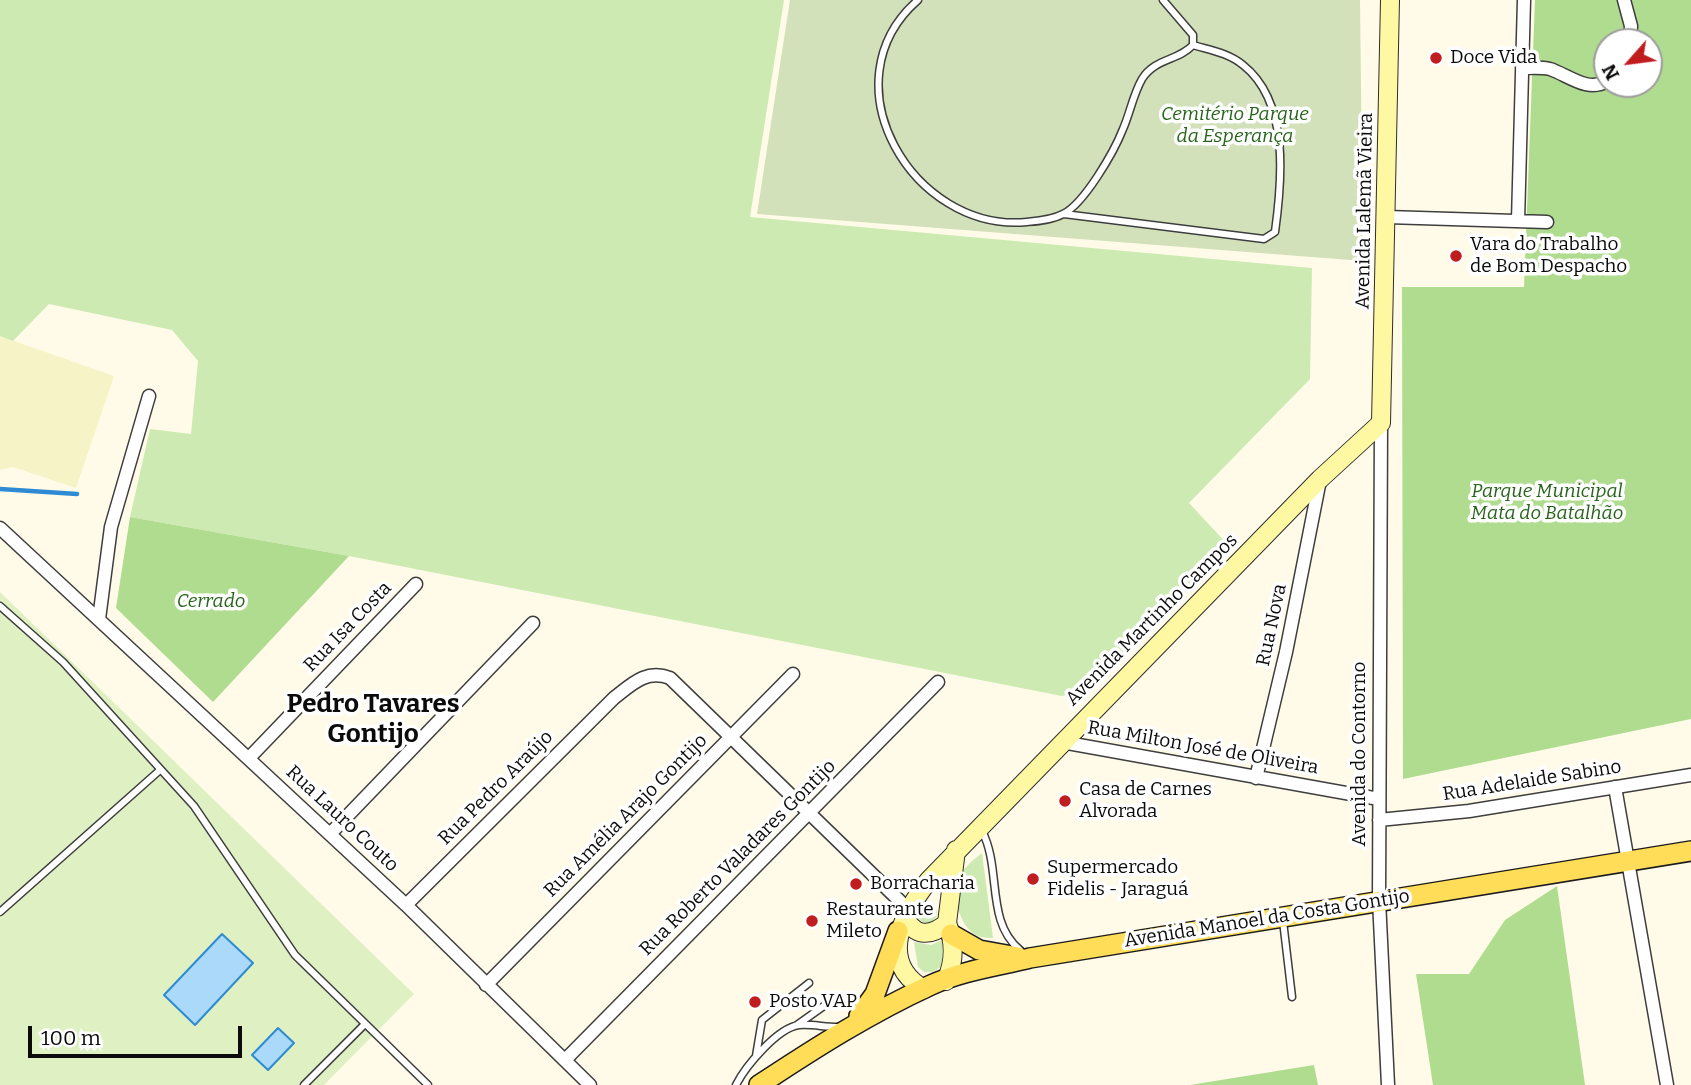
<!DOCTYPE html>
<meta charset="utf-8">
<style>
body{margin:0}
#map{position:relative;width:1691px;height:1085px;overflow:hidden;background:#fffbe8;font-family:Bitter,serif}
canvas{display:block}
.north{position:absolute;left:1593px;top:28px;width:70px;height:70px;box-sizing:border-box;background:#fff;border:2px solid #9d9d9d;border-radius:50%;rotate:242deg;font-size:19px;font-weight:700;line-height:28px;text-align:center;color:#0b0b0b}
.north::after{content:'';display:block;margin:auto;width:24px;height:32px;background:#c01d1f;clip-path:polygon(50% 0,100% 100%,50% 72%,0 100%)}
.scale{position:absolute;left:28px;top:1026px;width:214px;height:32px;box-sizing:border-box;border:4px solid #0b0b0b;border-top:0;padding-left:9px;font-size:21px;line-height:24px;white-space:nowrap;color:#0b0b0b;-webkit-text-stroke:5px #fff;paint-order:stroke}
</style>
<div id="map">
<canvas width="1691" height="1085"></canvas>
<div class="north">N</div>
<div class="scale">100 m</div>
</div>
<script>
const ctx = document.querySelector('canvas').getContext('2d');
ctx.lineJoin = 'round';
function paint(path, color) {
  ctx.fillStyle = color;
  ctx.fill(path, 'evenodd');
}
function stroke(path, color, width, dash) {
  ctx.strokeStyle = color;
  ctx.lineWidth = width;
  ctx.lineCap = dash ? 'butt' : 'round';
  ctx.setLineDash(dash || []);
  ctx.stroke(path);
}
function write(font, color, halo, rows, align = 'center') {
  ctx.font = font + ' Bitter,serif';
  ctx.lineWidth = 7;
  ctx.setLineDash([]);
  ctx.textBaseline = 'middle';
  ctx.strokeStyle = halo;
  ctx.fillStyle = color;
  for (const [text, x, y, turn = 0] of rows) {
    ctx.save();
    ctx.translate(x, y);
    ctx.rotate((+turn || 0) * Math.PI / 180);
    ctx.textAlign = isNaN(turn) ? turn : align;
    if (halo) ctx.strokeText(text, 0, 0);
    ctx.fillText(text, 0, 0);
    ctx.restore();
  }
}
paint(new Path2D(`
 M0,336L114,376L76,488L13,467L0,470Z`), '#f6f4c7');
paint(new Path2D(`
 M0,0H784L750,217L1312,268L1310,379L1189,503L1230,547L1091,689L1062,696L349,556L130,517L150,429L191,434L198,361L172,330L49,304L13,341L0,336Z
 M982,853L993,938C989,938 981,938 976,935C959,926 952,895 959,878C963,868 973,860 982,853Z
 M917 913a10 10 0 1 1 20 0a10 10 0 1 1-20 0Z
 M942,940C946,956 945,974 924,972L918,967L914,942L931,945Z`), '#cceab1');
paint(new Path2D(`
 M1535,0H1691V719L1403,779L1402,287H1524ZM1607,42H1649V84H1607Z
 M130,517L349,556L213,702L116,608Z
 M1557,886L1585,1085H1433L1416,974H1469L1505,920Z
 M1314,1065L1318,1085H1190Z`), '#afdc8f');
paint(new Path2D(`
 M790,0H1360L1363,261L757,214Z`), '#d2e1ba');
paint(new Path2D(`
 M0,592L414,994L324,1085H0Z`), '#dff1c3');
const water = new Path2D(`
 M222,934L253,963L195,1025L164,995Z
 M278,1028L294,1043L268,1070L252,1055Z`);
paint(water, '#aad9f9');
stroke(water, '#2e8bd3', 2);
stroke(new Path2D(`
 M0,489L77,494`), '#2e8bd3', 4.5);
const lane = new Path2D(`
 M918,0C824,82 913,233 1027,222C1038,221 1052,220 1063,214C1084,204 1114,152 1123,129C1130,113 1133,95 1142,79C1155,58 1178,61 1193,45V35L1163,0
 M1064,214L1264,239L1275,232C1282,181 1290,102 1243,65C1229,53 1210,50 1193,45
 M0,606L63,662L194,806L295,955L428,1085
 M982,831C1002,869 985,921 1020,950
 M0,912L160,770
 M1283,921L1292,997
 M797,1025L828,1003
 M756,1056L762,1020L809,983
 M304,1085L365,1024
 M736,1085C745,1067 777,1028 799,1025C811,1024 825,1027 837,1027`);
const street = new Path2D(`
 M1624,0L1631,26L1630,42
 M1522,68C1531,68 1541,67 1550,69C1568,75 1588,93 1607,81
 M1387,217L1547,222
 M1518,221L1524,0
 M1381,423L1379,900L1388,1085
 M0,528L406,905L590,1085
 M99,619L111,527L149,396
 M1062,742L1379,799
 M249,758L416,584
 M1256,778L1286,652L1320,480
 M1615,787L1667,1085
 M1379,820L1469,811L1691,775
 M330,834L533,623
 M406,905L614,698C632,684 646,669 670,678L907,908
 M486,985L793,674
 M565,1060L938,682`);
const secondary = new Path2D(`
 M904,916C914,936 929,938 947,923
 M946,981C955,961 955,943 947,923L956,850
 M924,989C876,962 904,912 929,880L1320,479L1381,423L1390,0`);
const primary = new Path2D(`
 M951,934L979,950L1018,957
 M859,1016L875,994L898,931
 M759,1085C815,1048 870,1013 931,985C961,971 997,966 1030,958L1691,851`);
stroke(lane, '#3e3e3e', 9);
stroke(street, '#3e3e3e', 15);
stroke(secondary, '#2d2d2d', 20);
stroke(primary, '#1c1c1c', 22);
stroke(lane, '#fff', 6);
stroke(street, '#fff', 12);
stroke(secondary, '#fff8a3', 18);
stroke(primary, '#ffdd58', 19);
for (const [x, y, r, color] of [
 [1436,58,7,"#c01d1f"],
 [1456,256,7,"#c01d1f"],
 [1065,801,7,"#c01d1f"],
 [1033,879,7,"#c01d1f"],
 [856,884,7,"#c01d1f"],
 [812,921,7,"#c01d1f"],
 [755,1002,7,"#c01d1f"]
]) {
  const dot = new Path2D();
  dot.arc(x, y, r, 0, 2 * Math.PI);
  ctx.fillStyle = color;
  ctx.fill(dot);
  stroke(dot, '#fff', 2.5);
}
write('19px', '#0b0b0b', '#fff', [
 ["Doce Vida",1450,58],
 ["Vara do Trabalho",1470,245],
 ["de Bom Despacho",1470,267],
 ["Casa de Carnes",1079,790],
 ["Alvorada",1079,812],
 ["Supermercado",1047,868],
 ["Fidelis - Jaraguá",1047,890],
 ["Borracharia",870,884],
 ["Restaurante",826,910],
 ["Mileto",826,932],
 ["Posto VAP",769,1002]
], 'left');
write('italic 19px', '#266419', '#fff', [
 ["Cemitério Parque",1235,115],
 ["da Esperança",1235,137],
 ["Parque Municipal",1547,492],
 ["Mata do Batalhão",1547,514],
 ["Cerrado",211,602]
]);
write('19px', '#0b0b0b', '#fff', [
 ["Avenida Lalemã Vieira",1365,211,-89],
 ["Avenida Martinho Campos",1152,620,-45],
 ["Rua Nova",1272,625,-78],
 ["Rua Isa Costa",348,627,-46],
 ["Rua Milton José de Oliveira",1203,748,10],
 ["Avenida do Contorno",1360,754,-90],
 ["Rua Adelaide Sabino",1532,781,-9],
 ["Rua Pedro Araújo",496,788,-45],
 ["Rua Amélia Arajo Gontijo",626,816,-45],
 ["Rua Lauro Couto",342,819,43],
 ["Rua Roberto Valadares Gontijo",738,858,-45],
 ["Avenida Manoel da Costa Gontijo",1267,919,-9]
]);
write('bold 26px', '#0b0b0b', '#fff', [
 ["Pedro Tavares",373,705],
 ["Gontijo",373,735]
]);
</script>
